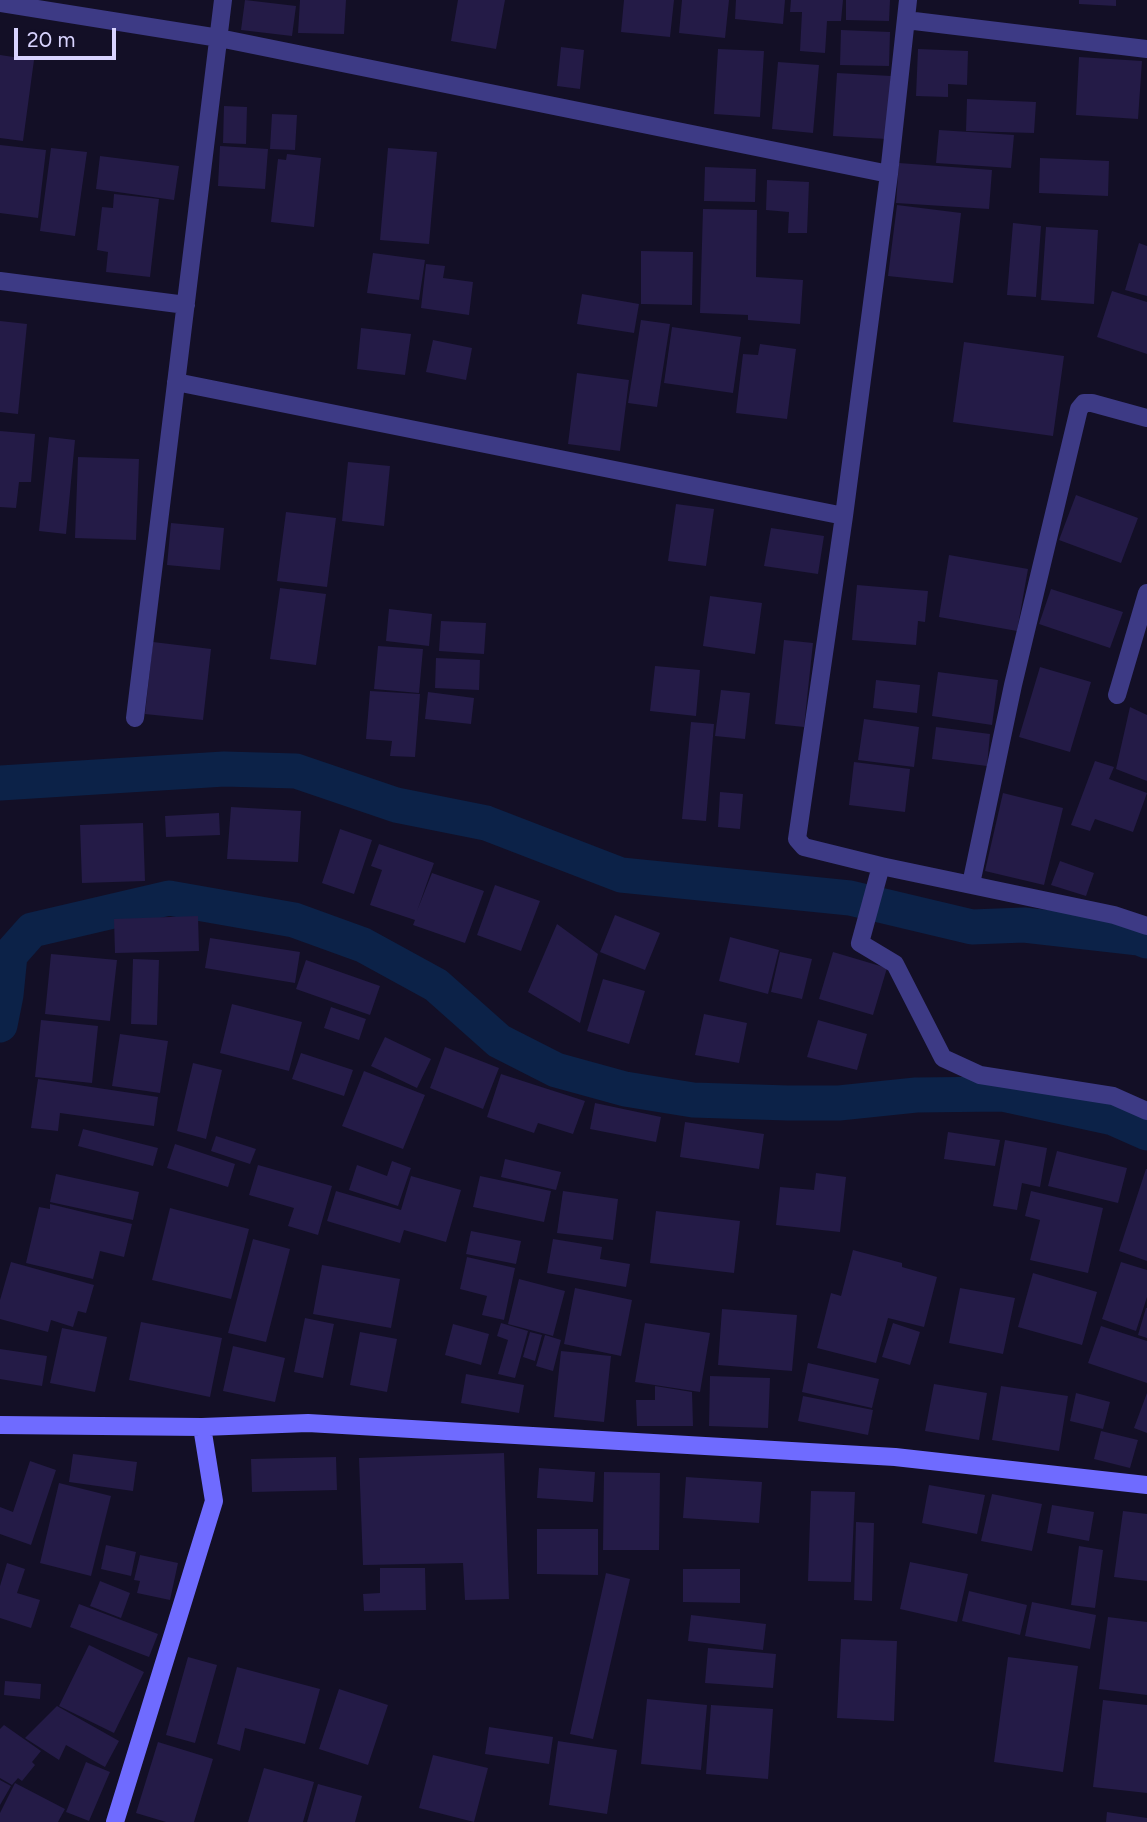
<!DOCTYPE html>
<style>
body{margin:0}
#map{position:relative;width:1147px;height:1822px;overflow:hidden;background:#130f26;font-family:Figtree,sans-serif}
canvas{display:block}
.scale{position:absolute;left:14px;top:28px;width:102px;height:32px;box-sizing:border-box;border:4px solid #d9d4ff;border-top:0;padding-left:9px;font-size:21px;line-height:24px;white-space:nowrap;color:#d9d4ff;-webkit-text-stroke:5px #130f26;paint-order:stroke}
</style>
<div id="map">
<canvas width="1147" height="1822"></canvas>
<div class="scale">20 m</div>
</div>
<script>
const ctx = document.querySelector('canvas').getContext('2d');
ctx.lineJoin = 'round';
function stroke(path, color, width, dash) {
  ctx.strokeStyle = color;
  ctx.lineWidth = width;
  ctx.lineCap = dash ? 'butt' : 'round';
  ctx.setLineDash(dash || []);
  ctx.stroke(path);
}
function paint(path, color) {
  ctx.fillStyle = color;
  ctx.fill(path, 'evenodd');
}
stroke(new Path2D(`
 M0,783L224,769L296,771L396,805L486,823L621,875L850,898L972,927L1024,925L1139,938L1147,941
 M0,1025L6,995L10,955L32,930L169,898L294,920L363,945L436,985L499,1041L556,1070L625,1089L693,1100L788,1103H839L916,1095L1002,1094L1113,1118L1147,1133`), '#0c2248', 35);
paint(new Path2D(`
 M245,0L296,6L292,36L241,30Z
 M300,0H346L344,34L298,33Z
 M458,0H505L496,49L451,41Z
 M624,0H674L670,37L621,32Z
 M682,0H729L725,38L679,33Z
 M736,0H785L783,24L735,19Z
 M791,0H843L841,21H827L825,53L800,51L802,12H790Z
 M846,0H890L889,21L846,20Z
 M1079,0H1116V6L1079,4Z
 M841,30L890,32L889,66L840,65Z
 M561,47L584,50L580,89L557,86Z
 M718,49L764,51L760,117L714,114Z
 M918,49L968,51L967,85L948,84V97L916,96Z
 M0,55L34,60L23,141L0,138Z
 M1079,57L1142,61L1138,119L1076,115Z
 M778,62L819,65L813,133L772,129Z
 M837,73L891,76L887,139L833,136Z
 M967,99L1036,102L1034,133L966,131Z
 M224,106L247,107L246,144L223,143Z
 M272,114L297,115L295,150L270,149Z
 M939,130L1014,135L1011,168L936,163Z
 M0,145L46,150L38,218L0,213Z
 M220,146L268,149L265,189L218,186Z
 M51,148L87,152L75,236L40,231Z
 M388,148L437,152L429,244L380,240Z
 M287,154L321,158L314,227L271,222L278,159L286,160Z
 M100,156L179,166L174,200L96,189Z
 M1040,158L1109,161L1108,196L1039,193Z
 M899,163L992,170L989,209L896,203Z
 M705,167L756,169L755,202L704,201Z
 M767,180L809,182L807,233H788L789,212L766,210Z
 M114,194L159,199L150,277L106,272L108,252L97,250L102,207L113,208Z
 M897,205L961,213L953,283L888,276Z
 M703,209L757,210L756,277L803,280L800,324L748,320V315L700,313Z
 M1013,223L1041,226L1036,297L1007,295Z
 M1046,227L1098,230L1094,304L1041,300Z
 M1139,243L1147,246V296L1125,290Z
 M641,251L693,252L692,305L641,304Z
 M373,253L425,260L419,300L367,293Z
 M426,264L445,266L443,278L473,282L469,315L421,308Z
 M1112,291L1147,302V354L1097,337Z
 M582,294L639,304L634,333L577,324Z
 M641,320L670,324L657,407L628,403Z
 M0,321L27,324L18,414L0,412Z
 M672,327L741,337L733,393L664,383Z
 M361,328L411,334L405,375L357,369Z
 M433,340L472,348L466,380L426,372Z
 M964,342L1064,356L1053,436L953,422Z
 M760,344L796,349L787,419L736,413L743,354L758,355Z
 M577,373L629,380L620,451L568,444Z
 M0,431L35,434L31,482H19L16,508L0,507Z
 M49,437L75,440L66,534L39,531Z
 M78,457L139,459L136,540L75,538Z
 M348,462L390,466L384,526L342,521Z
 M1076,495L1138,518L1121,563L1059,540Z
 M676,504L714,509L706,566L668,561Z
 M286,512L336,518L327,587L277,581Z
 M171,523L224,528L220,570L167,565Z
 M771,528L824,536L818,574L764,566Z
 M949,555L1028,569L1017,631L939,617Z
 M857,585L928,591L925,622L918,621L916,645L852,640Z
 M280,588L326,594L316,665L270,659Z
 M1051,589L1123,612L1110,648L1039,624Z
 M710,596L762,603L755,654L703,646Z
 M389,609L432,614L429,646L386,641Z
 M441,621L486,623L484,654L439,651Z
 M784,640L813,643L804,727L775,724Z
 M153,642L211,649L203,720L145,714Z
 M378,646L423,649L419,693L374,689Z
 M436,658L480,660L479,690L435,688Z
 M655,666L700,670L696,716L650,711Z
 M1040,667L1091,682L1070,752L1019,737Z
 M938,672L998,680L992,725L932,716Z
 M876,680L920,685L917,713L873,708Z
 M721,690L750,693L745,739L715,736Z
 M370,691L420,694L415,757L390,756L392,741L366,739Z
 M428,692L474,698L471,724L425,719Z
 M1130,707L1147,715V781L1116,769Z
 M864,719L919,727L914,767L858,760Z
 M691,722L714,724L706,821L682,819Z
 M936,727L990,734L987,766L932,759Z
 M1095,761L1114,767L1109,779L1147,793L1133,832L1095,819L1090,831L1071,825Z
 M854,762L910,769L905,812L849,805Z
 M720,792L743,794L740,829L718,827Z
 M1003,793L1063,808L1044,885L985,871Z
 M231,807L301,811L298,862L227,859Z
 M219,813L220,835L166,837L165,816Z
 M143,823L145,881L82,883L80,825Z
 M340,829L372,840L354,894L322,883Z
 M379,844L434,863L417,911L432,873L484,891L465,943L413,925L415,920L370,905L382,870L371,866Z
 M1060,861L1094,873L1086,896L1051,885Z
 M495,885L540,901L521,951L477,935Z
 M615,915L660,933L645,970L600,952Z
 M198,916L199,951L115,953L114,919Z
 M557,924L598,954L580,1023L528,992Z
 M730,937L779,950L768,994L719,981Z
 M210,938L300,952L295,983L205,968Z
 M780,952L812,959L802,999L771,992Z
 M833,952L887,968L873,1015L819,999Z
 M51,954L117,960L110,1021L45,1014Z
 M133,959L159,960L157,1025L131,1024Z
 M306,960L380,986L370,1015L296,989Z
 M603,979L645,991L629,1044L587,1031Z
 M232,1004L302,1022L289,1071L220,1053Z
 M331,1007L366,1019L359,1040L324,1028Z
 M704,1014L747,1023L739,1063L695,1055Z
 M41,1020L98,1026L92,1083L35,1077Z
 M818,1020L867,1034L857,1070L807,1057Z
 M120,1034L168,1041L160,1093L112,1086Z
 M385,1037L431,1059L417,1088L371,1066Z
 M445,1047L499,1068L483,1109L430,1088Z
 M301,1053L353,1070L344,1096L292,1079Z
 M193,1063L222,1070L206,1139L177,1131Z
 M364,1071L425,1095L403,1149L342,1126Z
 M501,1074L585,1101L573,1134L538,1123L534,1133L487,1117Z
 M38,1079L158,1097L154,1126L60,1113L58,1131L31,1128Z
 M595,1103L661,1117L656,1142L590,1129Z
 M685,1122L764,1134L759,1169L680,1157Z
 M83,1129L158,1148L153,1166L78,1146Z
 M948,1132L1000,1140L995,1166L944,1159Z
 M216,1136L256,1149L250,1164L211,1151Z
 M1005,1140L1047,1148L1040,1187L1022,1183L1017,1210L993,1206Z
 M175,1144L235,1164L228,1187L167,1168Z
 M1057,1151L1127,1168L1118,1203L1048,1186Z
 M505,1159L561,1172L556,1190L501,1177Z
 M392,1161L411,1168L398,1206L349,1190L357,1165L387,1176Z
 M258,1165L332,1186L318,1235L288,1226L294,1208L249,1195Z
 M1146,1169H1147V1261L1119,1251Z
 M816,1173L846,1177L840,1232L776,1225L780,1187L814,1190Z
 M56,1174L139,1192L133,1220L50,1202Z
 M411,1176L461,1190L446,1242L404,1230L400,1243L327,1221L336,1191L401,1210Z
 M480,1176L551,1191L544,1222L473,1207Z
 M563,1191L618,1199L613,1240L557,1233Z
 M1031,1191L1103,1208L1088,1273L1030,1260L1040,1220L1025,1216Z
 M50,1204L132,1224L124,1257L100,1251L93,1279L26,1263L39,1207L50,1209Z
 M170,1208L249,1229L231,1299L152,1280Z
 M656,1211L740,1221L734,1273L650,1263Z
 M471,1231L521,1241L516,1264L466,1254Z
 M253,1239L290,1249L266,1342L228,1333Z
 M553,1239L602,1247L600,1259L630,1264L626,1287L547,1273Z
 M853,1250L902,1263V1267L937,1277L924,1327L888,1318L876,1363L817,1348L831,1293L841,1296Z
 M467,1257L515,1268L504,1320L482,1315L487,1296L460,1289Z
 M11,1262L94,1285L86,1313L78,1311L73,1327L51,1320L48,1332L0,1319V1300Z
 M1121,1262L1147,1270V1297L1136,1331L1102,1319Z
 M322,1265L400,1279L391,1328L313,1314Z
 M1033,1273L1097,1292L1082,1345L1018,1327Z
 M519,1279L565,1291L553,1336L508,1324Z
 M575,1288L632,1300L621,1356L564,1344Z
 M960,1288L1015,1298L1003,1354L949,1343Z
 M1146,1308H1147V1338L1138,1335Z
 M722,1309L797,1315L792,1371L718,1365Z
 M305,1318L334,1324L323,1378L294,1372Z
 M141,1322L222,1338L210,1397L129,1380Z
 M501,1323L528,1331L515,1378L498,1374L508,1340L497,1336Z
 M645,1323L710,1333L700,1392L635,1382Z
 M893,1323L920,1332L910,1365L882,1357Z
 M453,1324L489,1334L481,1365L445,1355Z
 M1101,1326L1147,1341V1383L1088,1363Z
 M62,1328L107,1337L95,1392L50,1383Z
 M360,1332L397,1339L387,1392L350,1385Z
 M530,1332L542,1335L535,1361L523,1357Z
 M545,1335L561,1340L553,1371L536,1366Z
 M233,1346L285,1358L275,1402L223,1391Z
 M0,1349L47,1356L42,1386L0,1379Z
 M561,1351L611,1356L604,1422L554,1417Z
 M808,1363L879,1379L872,1408L802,1392Z
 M466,1374L524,1385L519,1413L461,1403Z
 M710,1376L770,1378L768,1428L709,1426Z
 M934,1384L987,1393L979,1440L925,1431Z
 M655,1386L692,1392L693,1426H637L636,1400H655Z
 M1001,1386L1068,1396L1059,1451L992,1440Z
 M1076,1393L1110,1402L1103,1429L1070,1421Z
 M1147,1393V1433L1134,1428Z
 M803,1396L873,1410L868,1435L798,1421Z
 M1101,1431L1138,1440L1130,1468L1094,1459Z
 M504,1453L509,1599L465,1600L463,1563L363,1565L359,1458Z
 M73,1454L137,1462L133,1491L69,1482Z
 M336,1457L337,1490L252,1492L251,1459Z
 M30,1461L56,1470L31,1545L0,1534V1507L13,1512Z
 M539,1468L595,1472L593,1502L537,1498Z
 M604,1472L660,1473L659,1550H603Z
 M686,1477L762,1482L759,1523L683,1518Z
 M59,1483L111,1496L91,1576L40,1563Z
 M929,1485L985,1495L977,1534L922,1523Z
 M811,1491L855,1492L851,1582L808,1581Z
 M992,1494L1042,1504L1032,1551L981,1541Z
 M1052,1505L1094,1512L1089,1541L1047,1533Z
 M1123,1511L1147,1514V1581L1114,1577Z
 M856,1522L874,1523L872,1601L854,1600Z
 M537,1529H598V1575L537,1574Z
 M106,1545L136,1552L131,1576L101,1569Z
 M1079,1546L1103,1550L1095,1608L1071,1605Z
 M140,1555L178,1563L170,1600L137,1593L140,1581L134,1580Z
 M910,1562L968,1574L957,1622L900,1609Z
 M7,1563L25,1569L17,1593L40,1600L31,1628L0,1618V1586Z
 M380,1568H425L426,1610L364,1611L363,1594L380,1593Z
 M683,1569H740V1603L683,1602Z
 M606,1573L630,1579L593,1739L570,1734Z
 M100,1581L130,1593L121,1618L90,1606Z
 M969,1591L1027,1605L1020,1635L962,1621Z
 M1032,1602L1096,1615L1090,1649L1025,1636Z
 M79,1604L158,1634L149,1657L70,1627Z
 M691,1615L766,1624L763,1650L688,1641Z
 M1108,1617L1147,1622V1695L1099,1689Z
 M841,1639L897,1641L894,1721L837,1718Z
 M89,1645L144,1672L114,1733L59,1706Z
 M708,1648L776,1654L773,1688L705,1683Z
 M188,1657L217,1665L195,1743L166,1735Z
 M1008,1657L1078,1666L1063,1772L994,1762Z
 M237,1667L320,1689L305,1744L245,1728L240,1751L217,1744Z
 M5,1681L41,1684L40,1699L4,1695Z
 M339,1689L388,1705L368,1765L319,1749Z
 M647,1699L707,1705L701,1770L641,1764Z
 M1103,1700L1147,1705V1793L1093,1787Z
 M711,1705L773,1709L768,1779L706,1774Z
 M57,1706L119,1741L105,1767L66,1745L59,1760L25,1738Z
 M4,1725L41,1751L32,1762L35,1765L22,1781L18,1778L12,1785L0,1778V1729Z
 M489,1727L553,1737L549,1764L485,1754Z
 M558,1741L617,1750L607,1814L549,1805Z
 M158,1742L213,1759L194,1822H166L136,1813Z
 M433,1755L488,1768L474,1822L419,1808Z
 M86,1762L110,1772L89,1821L66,1812Z
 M264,1768L314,1782L303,1822H248Z
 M0,1780L11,1786L0,1805Z
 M15,1783L65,1809L58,1822H0V1813Z
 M318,1784L362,1796L355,1822H307Z
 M1107,1812L1147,1818V1822H1106Z`), '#241b47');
stroke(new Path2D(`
 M908,0L889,174L844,516L797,839L804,847L881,866L1114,915L1147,926
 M0,3L219,38L889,174
 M906,20L1147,49
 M0,281L186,305
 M176,382L844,516
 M1117,695L1147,593
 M135,718L223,0
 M881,866L860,943L895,964L943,1058L980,1075L1113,1096L1147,1111
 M971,884L1013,685L1079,409L1084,403H1092L1147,418`), '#3d3a85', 18);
stroke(new Path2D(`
 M0,1425L202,1427L308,1423L895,1457L1147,1485
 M115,1822L214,1501L202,1427`), '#6f6bff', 18);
</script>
